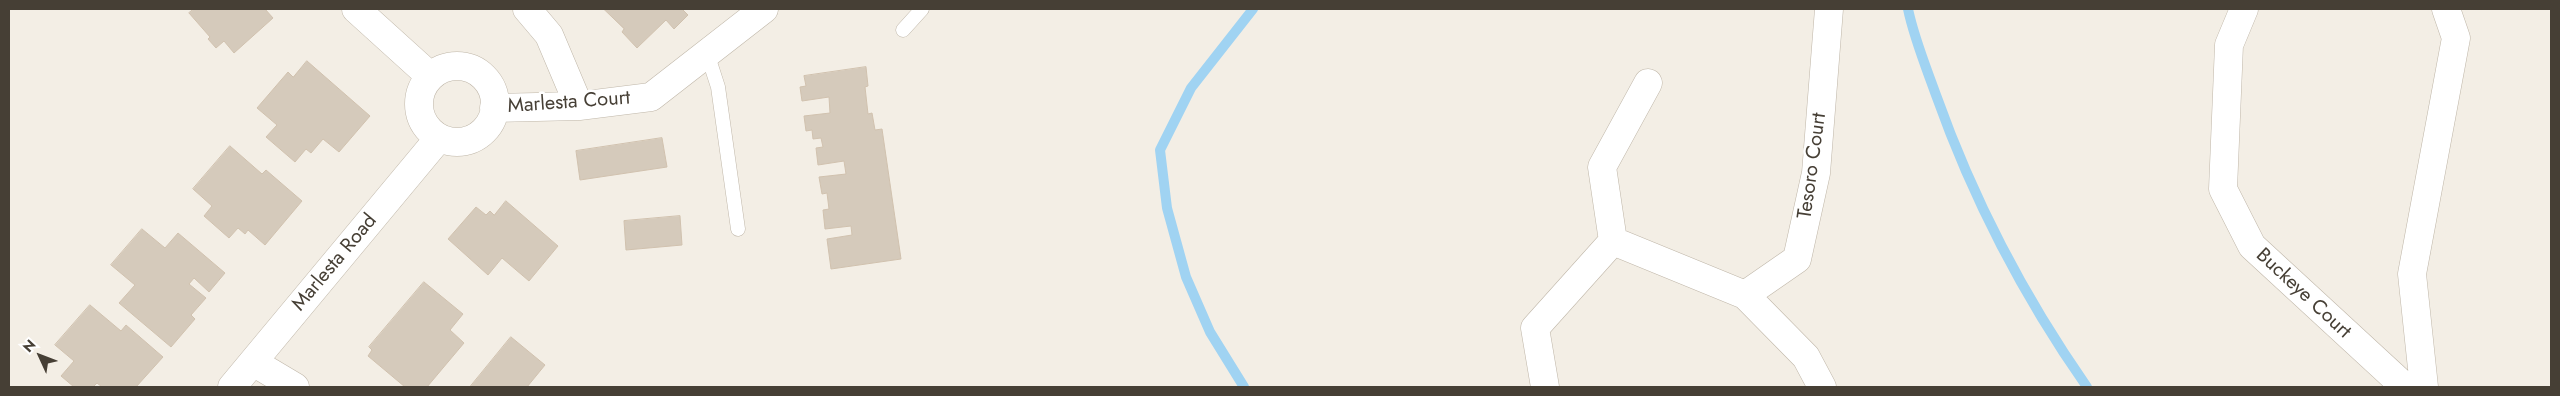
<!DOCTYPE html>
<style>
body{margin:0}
#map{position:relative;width:2560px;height:396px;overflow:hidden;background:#f3eee5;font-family:Jost,sans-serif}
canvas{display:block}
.frame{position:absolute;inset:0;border:10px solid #463f35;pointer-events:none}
.north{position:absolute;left:15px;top:331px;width:50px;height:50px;-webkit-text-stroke:4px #fff;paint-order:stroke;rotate:313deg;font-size:14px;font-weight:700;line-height:20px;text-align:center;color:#463f35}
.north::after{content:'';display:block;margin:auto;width:18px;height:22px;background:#463f35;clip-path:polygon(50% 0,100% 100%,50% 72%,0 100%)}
</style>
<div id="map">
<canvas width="2560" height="396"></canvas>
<div class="frame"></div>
<div class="north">N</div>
</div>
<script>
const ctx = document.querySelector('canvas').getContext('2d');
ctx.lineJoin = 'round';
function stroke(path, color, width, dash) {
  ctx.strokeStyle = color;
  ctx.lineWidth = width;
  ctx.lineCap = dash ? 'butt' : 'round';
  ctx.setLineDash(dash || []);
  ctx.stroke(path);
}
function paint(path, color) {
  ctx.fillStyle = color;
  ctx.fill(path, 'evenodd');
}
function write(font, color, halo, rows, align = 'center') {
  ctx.font = font + ' Jost,sans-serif';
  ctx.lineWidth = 5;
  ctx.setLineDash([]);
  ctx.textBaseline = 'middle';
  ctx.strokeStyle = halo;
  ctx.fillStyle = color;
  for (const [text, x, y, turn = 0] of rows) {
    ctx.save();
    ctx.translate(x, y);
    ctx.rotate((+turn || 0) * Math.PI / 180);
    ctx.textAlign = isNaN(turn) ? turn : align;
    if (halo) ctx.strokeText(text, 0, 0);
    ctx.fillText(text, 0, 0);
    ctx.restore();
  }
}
stroke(new Path2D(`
 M1908,9C1914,38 1926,67 1936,95C1973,199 2024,297 2087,387
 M1244,387L1210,332L1186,277L1167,208L1160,150L1191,88L1253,9`), '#a0d3f2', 10);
const building = new Path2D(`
 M194,9H265L273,18L234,53L224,41L216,48L208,39L210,37L189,13Z
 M604,9H682L688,15L674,29L666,20L637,48L622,32L624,29Z
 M307,61L370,116L339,152L323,139L311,153L306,149L295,162L266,137L277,125L257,108L288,72L293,77Z
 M866,67L868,86L865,87L868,114L872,113L875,130L882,129L901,259L831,269L827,239L852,235L851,226L825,229L823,210L829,209L827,193L822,194L819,177L846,174L844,161L818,165L816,148L823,147L821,138L813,139L812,130L806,131L804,116L830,113L829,97L802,101L800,87L806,86L804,76Z
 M662,138L667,167L580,180L576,151Z
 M230,146L262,174L266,170L302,201L265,245L248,230L245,234L238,228L229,238L204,216L212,206L193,189Z
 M506,201L558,246L529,281L502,258L488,275L448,239L476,207L486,215L490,211L494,215Z
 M680,216L682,245L626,250L624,221Z
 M142,229L165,248L178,233L225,273L209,292L194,278L189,284L206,298L191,315L195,319L171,347L119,303L135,285L111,265Z
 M424,282L463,314L450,330L464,343L427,387H405L368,356L372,350L369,347Z
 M90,305L121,331L126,325L163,357L136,387H102L97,383L93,387H74L61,376L74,361L55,345Z
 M511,337L545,365L527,387H470Z`);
paint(building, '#d5cabb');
stroke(building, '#d0c1ae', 1);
const lane = new Path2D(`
 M903,30L922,9
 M707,53L718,87L738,229`);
const street = new Path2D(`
 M356,9L430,76
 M527,9L549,35L579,106
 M2244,9L2229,45L2223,189L2252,246L2405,387
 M419 104a38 38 0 1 1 76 0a38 38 0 1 1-76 0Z
 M494,108L579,106L651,97L764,9
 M1613,241L1745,295L1806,357L1822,387
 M1745,295L1797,259L1816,173L1829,9
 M253,362L295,387
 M232,387L439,138
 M1545,387L1535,328L1613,241L1602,167L1648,83
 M2424,387L2412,274L2456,38L2446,9`);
stroke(lane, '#bfb6a8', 15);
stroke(street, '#bfb6a8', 29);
stroke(lane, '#fff', 14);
stroke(street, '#fff', 28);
write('20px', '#463f35', '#fff', [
 ["Marlesta Court",569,103,-4],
 ["Tesoro Court",1813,166,-82],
 ["Marlesta Road",335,263,-50],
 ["Buckeye Court",2303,294,43]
]);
</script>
